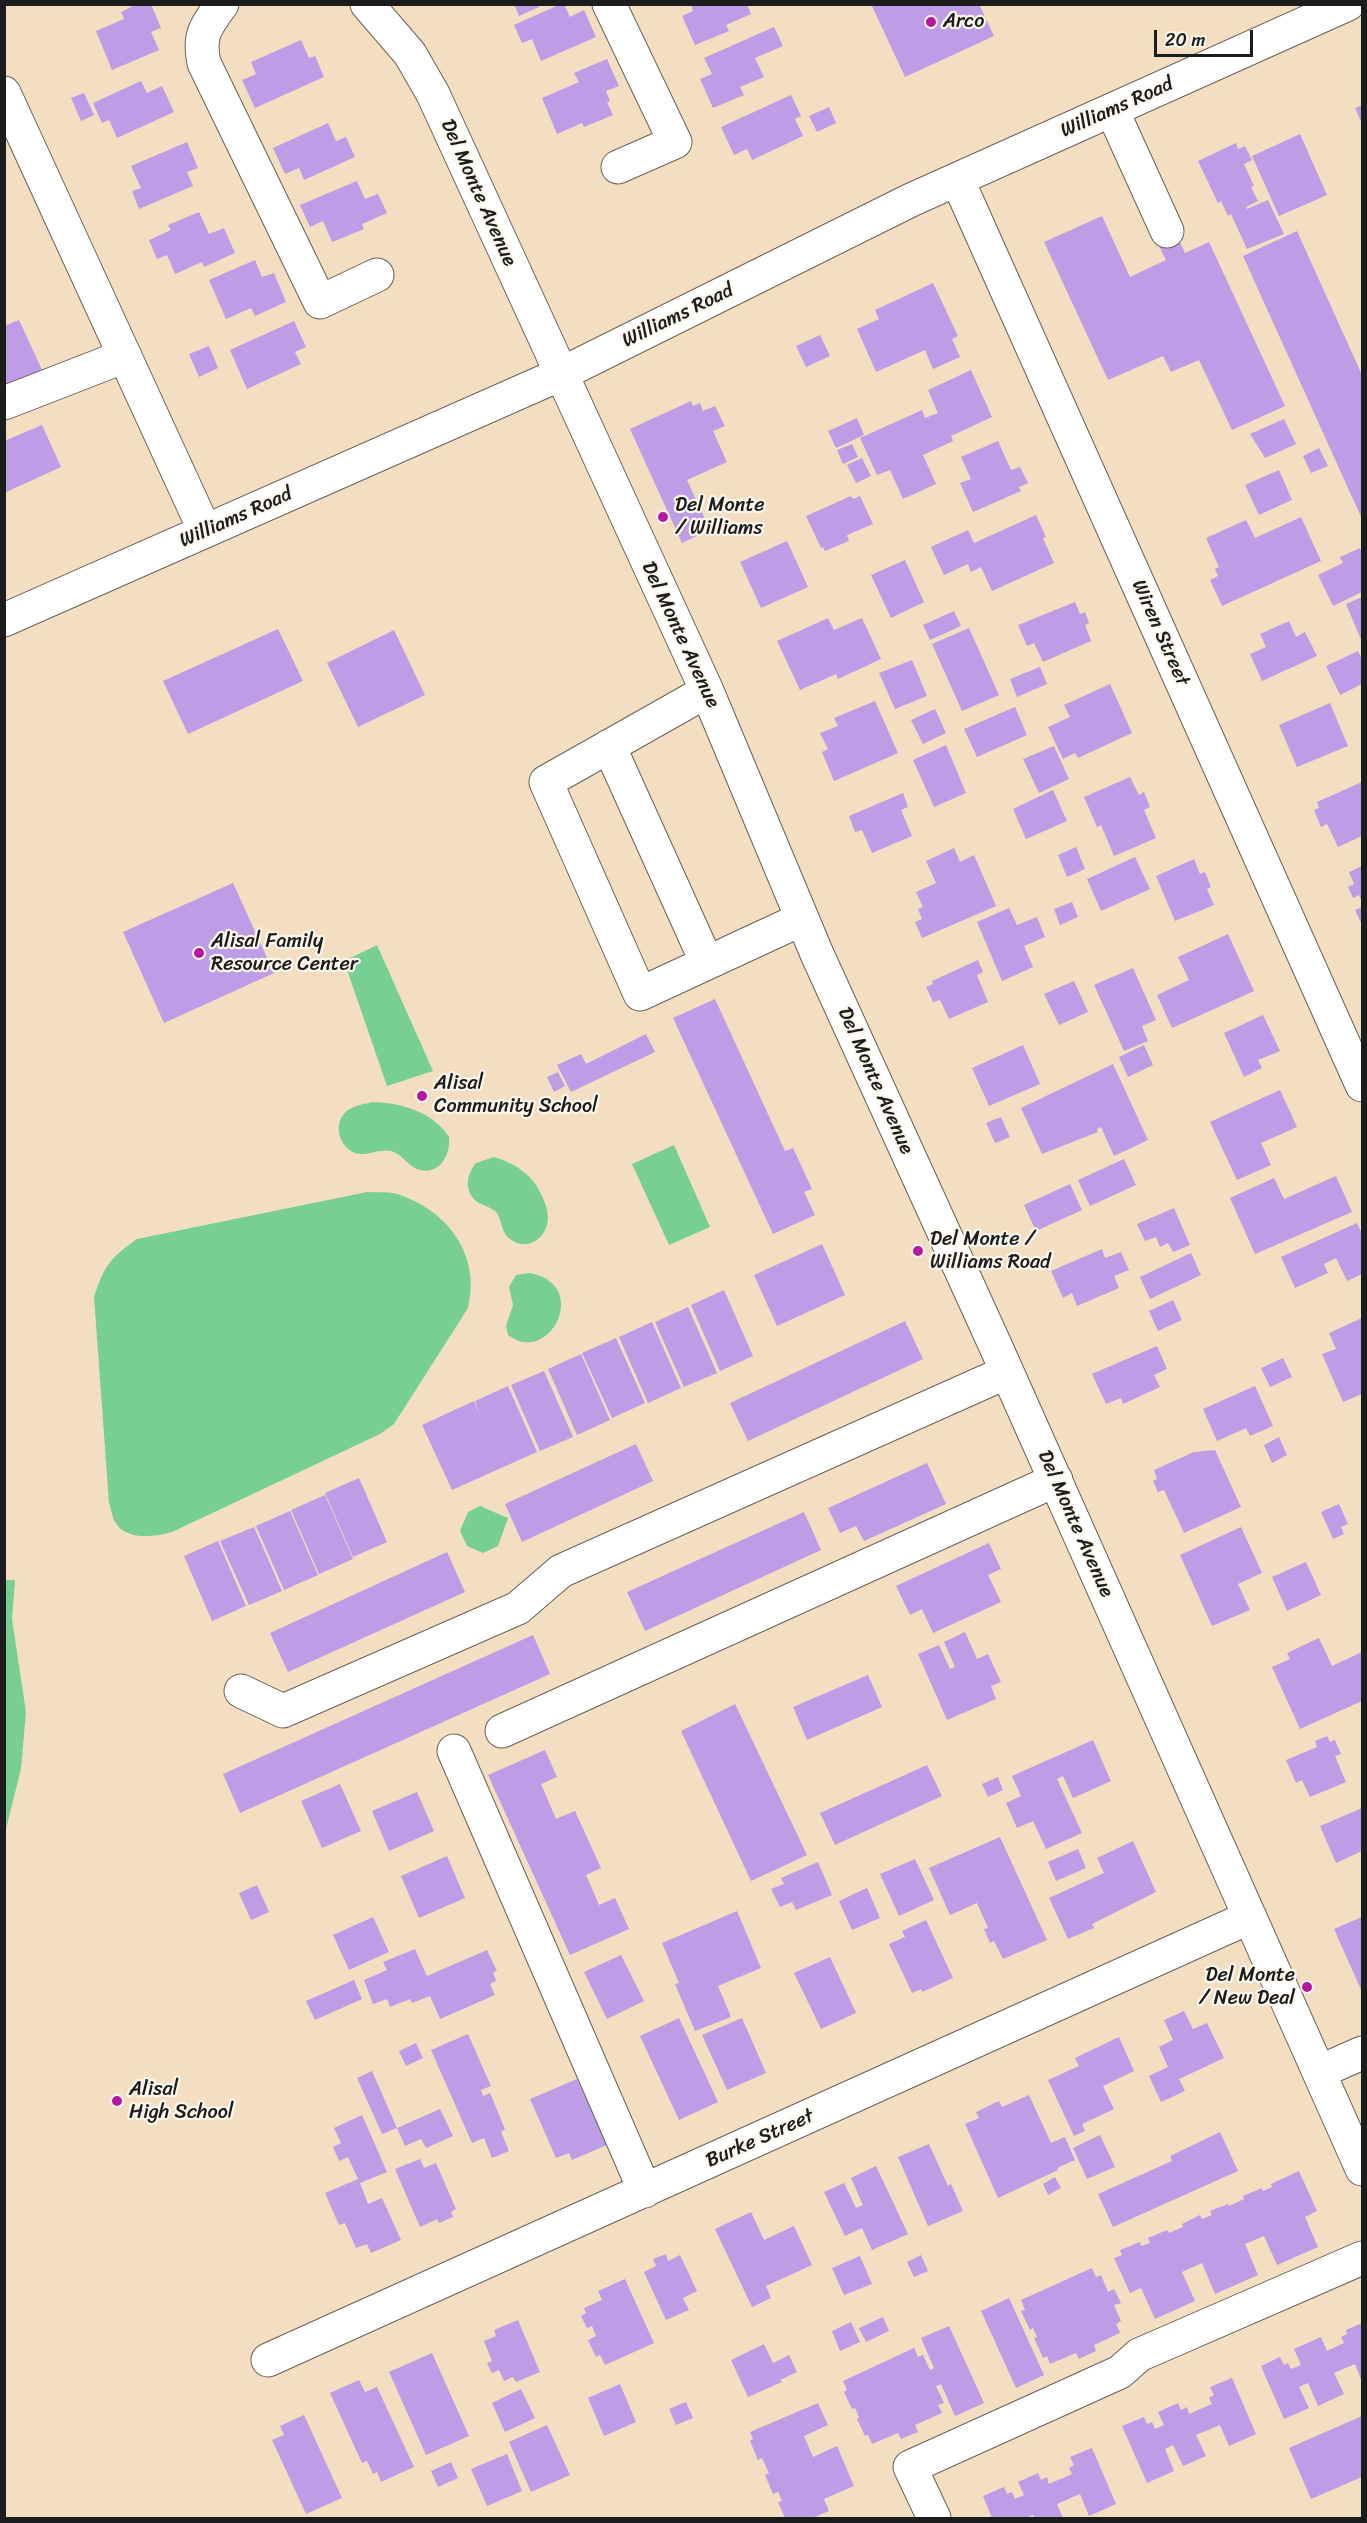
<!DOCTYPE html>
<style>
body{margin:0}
#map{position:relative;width:1367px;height:2523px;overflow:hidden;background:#f4dec1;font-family:Sriracha,sans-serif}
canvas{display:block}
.frame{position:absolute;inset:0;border:6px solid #1c1c1c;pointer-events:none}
.scale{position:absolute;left:1154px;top:30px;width:99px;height:27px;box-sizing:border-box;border:3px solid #1c1c1c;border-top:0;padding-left:8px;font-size:18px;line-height:21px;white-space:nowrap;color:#1c1c1c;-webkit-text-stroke:4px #fbf7ec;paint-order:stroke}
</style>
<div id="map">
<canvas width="1367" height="2523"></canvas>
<div class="frame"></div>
<div class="scale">20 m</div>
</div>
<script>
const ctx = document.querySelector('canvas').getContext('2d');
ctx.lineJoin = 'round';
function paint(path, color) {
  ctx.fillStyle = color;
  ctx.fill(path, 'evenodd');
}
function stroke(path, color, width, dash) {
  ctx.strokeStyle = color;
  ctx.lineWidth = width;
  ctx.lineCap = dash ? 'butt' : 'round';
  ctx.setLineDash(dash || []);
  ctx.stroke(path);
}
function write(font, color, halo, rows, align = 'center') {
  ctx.font = font + ' Sriracha,sans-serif';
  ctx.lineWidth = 4.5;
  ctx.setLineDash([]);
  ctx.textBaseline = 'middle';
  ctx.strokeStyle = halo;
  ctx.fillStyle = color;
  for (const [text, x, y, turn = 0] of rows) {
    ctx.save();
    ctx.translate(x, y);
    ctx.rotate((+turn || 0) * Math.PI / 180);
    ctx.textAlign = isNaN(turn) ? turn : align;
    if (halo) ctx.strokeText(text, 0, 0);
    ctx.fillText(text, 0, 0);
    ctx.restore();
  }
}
paint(new Path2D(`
 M377,945L433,1071L387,1086L344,961Z
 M372,1102C401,1103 432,1111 449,1137C451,1155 439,1177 417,1169C407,1165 402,1154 391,1151C378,1148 367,1157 355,1153C337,1146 332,1119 350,1109C356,1105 365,1104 372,1102Z
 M674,1145L710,1227L669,1245L632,1164Z
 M494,1157C516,1164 532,1174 542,1196C545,1202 548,1211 548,1218C547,1239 527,1252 510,1239C500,1232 503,1219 495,1211C489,1206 480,1205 475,1200C464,1189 467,1174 476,1163Z
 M367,1192C377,1193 391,1191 400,1195C449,1212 481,1256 468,1308L394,1424L380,1434L172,1532C154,1537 126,1541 115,1522C112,1517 111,1508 109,1503L94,1297C104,1266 110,1258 137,1239Z
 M530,1273C592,1285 549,1367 508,1335L506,1326L513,1305L509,1287L516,1275Z
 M480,1506L508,1518L498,1546L483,1553L467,1546L460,1531L468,1512Z
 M5,1580H15L12,1619L26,1712L21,1769L5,1833Z`), '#77cf94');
paint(new Path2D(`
 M137,4H151L161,28L151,32L159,50L112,70L96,31L124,19L121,12Z
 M514,4H538L539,7L519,16Z
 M561,4H564L570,17L584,10L596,37L541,61L532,39L522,43L514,25Z
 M693,4H747L751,14L726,25L729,31L695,45L682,16L693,11L691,5Z
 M871,4H979L994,36L905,77Z
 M774,27L783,46L755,58L764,77L740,87L744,95L713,108L700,79L712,74L704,58Z
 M301,40L309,58L315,56L324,77L255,108L242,80L256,74L251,62Z
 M607,59L619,86L606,91L610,101L607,102L613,115L584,127L582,123L557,134L542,98L579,82L574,73Z
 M141,81L147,93L162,86L174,112L117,138L109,120L102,123L93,103Z
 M84,93L94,115L81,121L71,98Z
 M791,95L801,116L795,119L803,136L752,160L747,149L734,155L721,127Z
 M1362,105V124L1355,108Z
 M829,107L836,123L817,132L809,116Z
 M328,123L336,141L346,137L355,157L304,180L299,168L285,174L273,148Z
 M1300,134L1327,195L1279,216L1252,156Z
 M187,142L198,168L187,172L193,186L139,209L132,191L141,188L131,166Z
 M1236,143L1238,149L1245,146L1252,160L1244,164L1254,186L1251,187L1258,201L1246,207L1247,209L1268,200L1284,234L1247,249L1231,214L1228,216L1221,201L1218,203L1198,161Z
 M357,181L365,199L378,194L387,213L362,224L364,229L332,242L323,221L310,227L300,205Z
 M199,212L209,234L224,228L235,253L204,267L202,262L175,274L167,255L157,259L149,240L171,230L168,225Z
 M1102,216L1130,277L1166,260L1158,244L1177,236L1185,253L1209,242L1285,406L1232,430L1199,360L1171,372L1163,356L1108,380L1044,242Z
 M1297,231L1362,375V519L1243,256Z
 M255,260L262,277L274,273L286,302L255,316L251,308L226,319L209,280Z
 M933,283L958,336L952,339L960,357L933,369L925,350L876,372L857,329L879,319L875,310Z
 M19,320L43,372L4,390V326Z
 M294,321L306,347L295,352L301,364L247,389L230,350Z
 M820,335L830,356L806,367L796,346Z
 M209,346L218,368L199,377L189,354Z
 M971,370L992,417L951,436L953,441L923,455L936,484L903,499L890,470L877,475L860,438L922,410L925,418L938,413L928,390Z
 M691,401L693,406L700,403L703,411L715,406L725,426L713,431L727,462L687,480L710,530L682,543L630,429Z
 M857,418L864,435L836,448L828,431Z
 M1284,419L1296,444L1265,458L1250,434Z
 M42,425L61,467L4,493V441Z
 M998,441L1011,470L1020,467L1028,483L1019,487L1021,491L973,512L960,483L971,479L961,457Z
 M852,444L858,457L843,464L837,450Z
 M1319,448L1328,466L1311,473L1303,456Z
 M862,458L871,476L856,483L847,465Z
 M1279,470L1292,500L1259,515L1245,485Z
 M851,496L853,499L860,496L873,524L847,535L849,541L825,551L823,547L821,548L806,516Z
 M1036,515L1046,537L1043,538L1054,563L992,591L981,567L971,572L968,564L944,575L931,547L968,530L974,543Z
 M1301,517L1321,561L1222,606L1210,580L1218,576L1215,569L1219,567L1206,538L1246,520L1255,538Z
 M787,541L808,587L761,608L740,562Z
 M1360,548L1362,553V592L1333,606L1318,575L1343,563L1340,557Z
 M905,560L924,602L891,618L871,575Z
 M1362,597V642L1346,604Z
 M1075,602L1080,614L1085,612L1089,623L1085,625L1091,641L1043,662L1034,643L1027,646L1018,625Z
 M954,611L961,626L930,640L923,625Z
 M828,618L834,630L862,618L881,659L838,679L836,674L800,690L777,641Z
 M1289,621L1296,637L1305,632L1317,656L1262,681L1250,654L1266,647L1260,634Z
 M969,628L999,695L962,711L932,644Z
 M278,629L303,681L188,734L163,681Z
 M394,630L425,695L358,727L327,663Z
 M1358,651L1362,660V684L1340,695L1326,666Z
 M912,660L927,696L895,709L879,673Z
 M1040,667L1047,684L1017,697L1010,679Z
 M1110,684L1132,733L1078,758L1075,753L1063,759L1048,727L1070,717L1064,705Z
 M875,701L898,753L834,781L822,752L828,749L820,733L838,726L834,718Z
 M1330,703L1348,746L1297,767L1279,725Z
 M1015,707L1027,735L977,757L964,729Z
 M935,709L946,733L923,744L911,720Z
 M946,745L966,793L934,807L913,760Z
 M1054,746L1069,779L1039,793L1023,759Z
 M1130,777L1139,795L1144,792L1150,807L1144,810L1156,838L1114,856L1101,825L1097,827L1084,797Z
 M1362,782V836L1338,847L1327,824L1321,827L1314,810L1319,808L1317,802Z
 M1053,790L1067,821L1026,839L1013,809Z
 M903,793L908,807L901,810L912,836L872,853L862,830L855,832L849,816Z
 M1076,847L1085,869L1067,877L1058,855Z
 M954,848L960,862L974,855L996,906L922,938L915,922L922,919L918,909L923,907L916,892L936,883L926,861Z
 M1135,857L1150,889L1101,911L1087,879Z
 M1194,859L1200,874L1205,872L1211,887L1207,889L1214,905L1175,921L1156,876Z
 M1362,866V902L1359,895L1353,898L1348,887L1354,884L1349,872Z
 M233,883L274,973L164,1023L123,932Z
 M1072,902L1078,917L1060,925L1054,909Z
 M1362,907V925L1355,910Z
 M1009,908L1017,925L1037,917L1045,937L1024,946L1033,967L1002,981L977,922Z
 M1228,934L1254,991L1172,1028L1157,995L1189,980L1178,957Z
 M978,960L983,972L977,975L988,1002L949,1019L940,1000L933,1002L926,987L933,984L932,981Z
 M1133,968L1156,1020L1142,1026L1148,1041L1124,1051L1094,985Z
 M1074,981L1088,1012L1059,1025L1044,994Z
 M715,999L785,1151L793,1148L812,1189L804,1192L815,1215L773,1234L673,1018Z
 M1263,1015L1280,1051L1258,1060L1262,1068L1244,1077L1224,1033Z
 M646,1034L655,1052L571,1092L557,1065L581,1054L586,1064Z
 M1023,1045L1040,1084L989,1106L972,1068Z
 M1144,1045L1153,1065L1128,1077L1119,1057Z
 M1113,1064L1148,1140L1114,1156L1101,1127L1097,1129L1098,1132L1042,1154L1021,1108Z
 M558,1072L565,1086L554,1092L547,1077Z
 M1280,1090L1297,1127L1261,1143L1271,1165L1237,1180L1210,1122Z
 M1001,1117L1010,1137L995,1143L986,1123Z
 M1124,1159L1136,1185L1090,1206L1078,1180Z
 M1336,1176L1352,1212L1255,1254L1230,1198L1274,1178L1284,1199Z
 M1070,1184L1082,1210L1036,1231L1024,1205Z
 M1174,1208L1190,1245L1173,1252L1168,1243L1160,1247L1156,1237L1145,1241L1137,1224Z
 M1357,1223L1362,1234V1274L1347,1281L1336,1258L1324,1264L1328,1273L1295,1288L1281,1257Z
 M822,1244L845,1295L777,1326L754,1275Z
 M1102,1249L1105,1258L1121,1252L1129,1270L1114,1276L1119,1288L1077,1306L1072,1293L1063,1298L1051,1271Z
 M1191,1253L1201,1275L1150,1299L1140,1277Z
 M724,1290L753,1356L720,1371L691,1305Z
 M1173,1300L1182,1320L1158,1331L1149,1311Z
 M688,1307L717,1373L684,1387L655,1322Z
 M1362,1318V1394L1343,1402L1322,1354L1336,1349L1329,1333Z
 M905,1321L923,1359L748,1441L730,1403Z
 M652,1322L681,1388L648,1403L619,1337Z
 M616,1338L645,1403L612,1418L582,1353Z
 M1157,1346L1167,1369L1154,1375L1160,1387L1123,1404L1121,1398L1106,1404L1092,1374Z
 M581,1354L610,1420L577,1435L548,1369Z
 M1283,1358L1292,1377L1270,1387L1261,1368Z
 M544,1371L573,1437L540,1451L511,1385Z
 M508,1386L537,1452L452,1490L422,1425L474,1401L480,1416L475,1401Z
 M1255,1386L1273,1426L1250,1436L1246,1428L1217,1441L1203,1409Z
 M1279,1437L1287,1455L1272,1463L1264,1445Z
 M636,1444L653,1481L522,1542L505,1504Z
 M1215,1450L1241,1507L1184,1533L1164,1490L1158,1492L1153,1481L1157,1479L1154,1470L1194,1452Z
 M927,1463L946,1504L864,1541L856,1526L840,1533L828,1508Z
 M359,1478L387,1542L353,1557L325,1493Z
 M325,1495L353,1559L319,1574L291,1510Z
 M1339,1504L1348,1524L1341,1527L1344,1534L1333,1539L1321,1512Z
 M290,1511L318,1575L284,1590L256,1526Z
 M804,1512L821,1550L645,1631L627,1592Z
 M254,1527L282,1591L249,1605L220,1541Z
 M1241,1527L1262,1573L1238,1584L1250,1610L1212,1626L1180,1555Z
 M218,1541L246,1606L212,1621L184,1556Z
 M989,1543L1001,1569L988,1575L1001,1602L933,1633L922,1609L910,1615L896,1586Z
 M447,1552L465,1592L288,1672L270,1633Z
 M1306,1562L1321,1595L1287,1611L1272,1577Z
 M965,1632L977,1659L988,1654L1001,1682L991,1686L996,1699L947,1720L918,1654L939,1645L950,1669L955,1667L944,1642Z
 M533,1635L550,1674L240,1813L223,1774Z
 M1319,1638L1332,1666L1362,1652V1701L1300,1729L1272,1667L1290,1659L1287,1653Z
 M868,1675L882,1707L807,1740L793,1707Z
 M735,1704L807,1855L751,1881L681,1731Z
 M1327,1736L1330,1742L1335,1740L1341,1754L1335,1756L1346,1782L1310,1797L1302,1780L1296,1783L1286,1760L1317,1747L1315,1741Z
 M1093,1740L1111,1781L1073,1798L1063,1776L1057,1779L1082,1833L1046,1849L1033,1821L1017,1828L1006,1803L1021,1796L1012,1776Z
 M545,1750L557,1777L541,1784L556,1819L575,1811L601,1868L586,1875L599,1905L615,1898L629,1929L570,1955L488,1775Z
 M927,1765L942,1796L835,1845L820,1813Z
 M998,1777L1003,1790L988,1797L982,1784Z
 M340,1784L361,1831L322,1848L301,1801Z
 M417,1792L434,1831L389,1851L372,1811Z
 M1362,1808V1851L1336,1863L1320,1826Z
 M1000,1837L1047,1940L1003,1959L994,1941L990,1943L984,1929L988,1928L977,1903L950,1915L929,1868Z
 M1133,1841L1156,1892L1092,1924L1094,1928L1068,1939L1049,1898L1104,1873L1097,1858Z
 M1078,1849L1086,1868L1056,1881L1048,1862Z
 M447,1856L465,1898L419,1918L401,1876Z
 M915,1859L934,1900L899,1916L880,1874Z
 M818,1862L832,1895L796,1910L792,1902L780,1907L771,1889L784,1884L781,1878Z
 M257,1885L269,1912L251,1920L239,1893Z
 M867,1888L880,1918L852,1930L839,1901Z
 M737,1911L761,1968L718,1986L731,2017L695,2031L675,1984L679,1983L662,1943Z
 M373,1917L389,1952L349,1970L333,1935Z
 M1362,1917V1992L1334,1929Z
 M926,1920L953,1978L922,1992L921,1989L912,1993L889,1944L905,1937L902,1931Z
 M415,1949L427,1976L487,1950L497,1971L493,1972L496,1981L490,1984L495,1995L440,2019L430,1996L412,2003L410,1999L390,2007L387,1999L373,2004L364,1980L387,1970L383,1962Z
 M621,1955L644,2001L607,2019L584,1972Z
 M830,1957L856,2013L821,2029L794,1973Z
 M354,1980L362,1999L315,2020L306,2001Z
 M1184,2011L1193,2029L1207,2023L1224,2058L1179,2079L1185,2091L1161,2102L1149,2076L1168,2067L1159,2047L1173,2040L1164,2020Z
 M679,2018L718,2102L679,2120L640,2036Z
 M742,2018L766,2073L727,2090L702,2035Z
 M468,2034L491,2086L481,2090L483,2096L490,2093L505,2129L501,2132L509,2151L492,2158L484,2138L472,2143L431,2050Z
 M1119,2037L1134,2071L1103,2086L1114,2109L1082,2124L1085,2131L1074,2136L1048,2080L1079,2066L1075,2058Z
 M416,2043L423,2058L406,2066L399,2051Z
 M372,2071L397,2128L382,2134L357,2078Z
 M577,2079L607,2145L572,2160L569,2153L556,2158L530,2099Z
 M1029,2095L1051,2143L1065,2137L1075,2160L1057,2168L1058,2170L998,2198L965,2124L979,2118L976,2112L999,2101L1002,2107Z
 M440,2109L453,2136L426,2148L421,2139L405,2146L397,2128Z
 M362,2115L387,2172L360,2183L368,2204L382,2198L401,2240L371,2253L367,2244L356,2248L345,2223L339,2225L325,2193L358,2179L348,2157L339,2161L333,2147L341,2143L334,2128Z
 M1220,2132L1238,2171L1113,2227L1098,2194L1172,2161L1170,2156Z
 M1100,2135L1115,2167L1087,2179L1073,2148Z
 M929,2144L948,2186L951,2184L963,2211L928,2226L898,2157Z
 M420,2159L424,2168L436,2163L456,2209L451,2212L453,2217L439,2223L437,2219L420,2227L395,2169Z
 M876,2166L908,2234L872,2250L862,2228L845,2236L824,2192L844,2183L856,2208L863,2205L851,2178Z
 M1299,2171L1317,2211L1305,2217L1318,2247L1277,2265L1264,2236L1245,2244L1258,2275L1215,2294L1202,2263L1182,2272L1195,2301L1155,2319L1141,2288L1130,2293L1114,2258L1122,2255L1120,2250L1140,2242L1141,2246L1150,2243L1148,2238L1167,2230L1169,2233L1183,2227L1182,2224L1200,2215L1202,2219L1212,2215L1210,2211L1228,2204L1229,2206L1244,2199L1243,2196L1262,2188L1263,2191L1272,2187L1271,2184Z
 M1055,2177L1061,2188L1048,2195L1043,2184Z
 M751,2212L764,2240L794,2226L812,2265L766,2286L771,2298L752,2307L715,2229Z
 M666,2254L668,2261L680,2255L697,2291L683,2298L689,2310L666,2320L644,2272L656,2266L653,2259Z
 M921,2255L928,2271L914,2277L907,2262Z
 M860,2256L872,2284L844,2295L832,2268Z
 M1092,2268L1096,2277L1101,2275L1108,2292L1114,2289L1121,2303L1114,2305L1121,2321L1116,2324L1120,2333L1094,2345L1096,2351L1079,2359L1076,2353L1050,2364L1047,2356L1043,2358L1034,2338L1037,2337L1033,2328L1030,2330L1021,2311L1025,2310L1021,2300Z
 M625,2279L654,2343L605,2365L600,2355L596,2357L588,2340L596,2336L592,2326L587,2328L581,2316L586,2313L584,2308L602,2300L598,2291Z
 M1009,2298L1044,2375L1016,2388L981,2311Z
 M883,2317L889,2331L866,2342L859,2328Z
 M518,2320L540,2372L516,2382L513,2377L504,2381L499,2370L492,2373L487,2363L492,2361L484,2341L496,2336L494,2330Z
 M851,2322L860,2342L840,2351L832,2331Z
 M1362,2323V2382L1355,2364L1334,2373L1344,2394L1318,2406L1308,2383L1299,2387L1309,2408L1284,2419L1261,2366L1280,2357L1284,2365L1288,2363L1291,2369L1301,2365L1294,2349L1321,2337L1327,2351L1344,2343L1341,2337L1347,2334L1346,2330Z
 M949,2326L984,2403L955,2416L941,2384L936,2386L944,2403L938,2405L942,2413L915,2425L918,2432L901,2439L898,2433L872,2444L868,2435L865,2436L857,2419L859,2417L855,2408L852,2409L844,2392L847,2390L843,2381L914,2348L918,2357L923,2355L930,2370L934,2368L921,2338Z
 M764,2344L773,2363L789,2355L797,2372L780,2380L782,2382L748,2397L731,2360Z
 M432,2353L469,2436L426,2455L389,2372Z
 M1232,2378L1256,2434L1229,2446L1220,2425L1196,2435L1206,2456L1183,2466L1173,2445L1165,2449L1174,2471L1147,2483L1122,2426L1144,2417L1147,2424L1152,2422L1155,2429L1164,2425L1158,2412L1178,2403L1181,2410L1187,2407L1189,2414L1212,2404L1209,2398L1214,2395L1210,2387Z
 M359,2380L365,2392L377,2387L414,2467L381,2482L377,2472L373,2474L367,2461L362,2463L330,2393Z
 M620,2384L636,2422L604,2436L588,2398Z
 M521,2389L535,2418L505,2432L492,2403Z
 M686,2402L693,2418L676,2425L669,2409Z
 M818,2403L828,2425L804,2436L813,2457L837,2446L854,2486L824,2499L829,2511L812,2518H785L778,2502L782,2501L778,2492L773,2494L765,2475L769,2473L762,2458L758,2460L750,2441L753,2439L750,2432Z
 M304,2415L342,2498L306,2514L272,2440L284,2435L280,2426Z
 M1362,2416V2477L1311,2499L1289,2448Z
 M547,2425L570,2475L531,2492L509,2442Z
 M1092,2448L1116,2504L1089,2516L1080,2494L1057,2504L1063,2518H1035L1033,2515L1026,2518H992L983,2496L1004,2487L1007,2494L1012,2492L1015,2499L1024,2495L1018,2482L1038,2473L1041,2480L1047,2477L1049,2484L1072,2474L1069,2468L1074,2465L1070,2457Z
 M507,2454L522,2491L487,2506L471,2469Z
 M451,2462L458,2478L438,2487L431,2471Z`), '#bc9de6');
const minor = new Path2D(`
 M222,4C206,26 198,35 204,63L320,302L377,275
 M367,4L410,54L433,94L707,691L817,954L996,1347L1362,2169
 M609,4L675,142L618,167
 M4,93L205,531
 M1112,110L1167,231
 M958,181L1362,1085
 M4,403L125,356
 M707,691L546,782L640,994L802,919
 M609,746L707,963
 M241,1691L283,1711L518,1608L561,1571L1007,1372
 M502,1731L1056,1480
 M454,1751L645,2191
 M1319,2072L1362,2053
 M268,2360L1250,1917
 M934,2518L910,2467L1120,2372L1139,2355L1362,2258`);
const major = new Path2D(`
 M4,620L561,374L911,200L1348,4`);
stroke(minor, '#686056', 35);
stroke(major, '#686056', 35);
stroke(minor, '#fff', 33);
stroke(major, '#fff', 33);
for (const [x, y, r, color] of [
 [931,22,6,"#b5179e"],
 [663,517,6,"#b5179e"],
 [199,953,6,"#b5179e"],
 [422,1096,6,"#b5179e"],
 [918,1251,6,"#b5179e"],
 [1307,1987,6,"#b5179e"],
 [117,2101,6,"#b5179e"]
]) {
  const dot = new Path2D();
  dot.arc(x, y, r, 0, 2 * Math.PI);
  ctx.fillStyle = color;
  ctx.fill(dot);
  stroke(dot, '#fbf7ec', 2);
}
write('20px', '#1c1c1c', '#fbf7ec', [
 ["Arco",943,22],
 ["Del Monte",675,506],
 ["/ Williams",675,529],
 ["Alisal Family",211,942],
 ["Resource Center",211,965],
 ["Alisal",434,1084],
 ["Community School",434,1107],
 ["Del Monte /",930,1240],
 ["Williams Road",930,1263],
 ["Del Monte",1295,1976,"right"],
 ["/ New Deal",1295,1999,"right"],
 ["Alisal",129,2090],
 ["High School",129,2113]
], 'left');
write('20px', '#1c1c1c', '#fbf7ec', [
 ["Williams Road",1117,108,-24],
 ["Del Monte Avenue",478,193,66],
 ["Williams Road",678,316,-26],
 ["Williams Road",236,518,-24],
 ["Wiren Street",1160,633,66],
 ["Del Monte Avenue",680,635,65],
 ["Del Monte Avenue",875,1081,66],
 ["Del Monte Avenue",1075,1524,66],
 ["Burke Street",760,2139,-24]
]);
</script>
